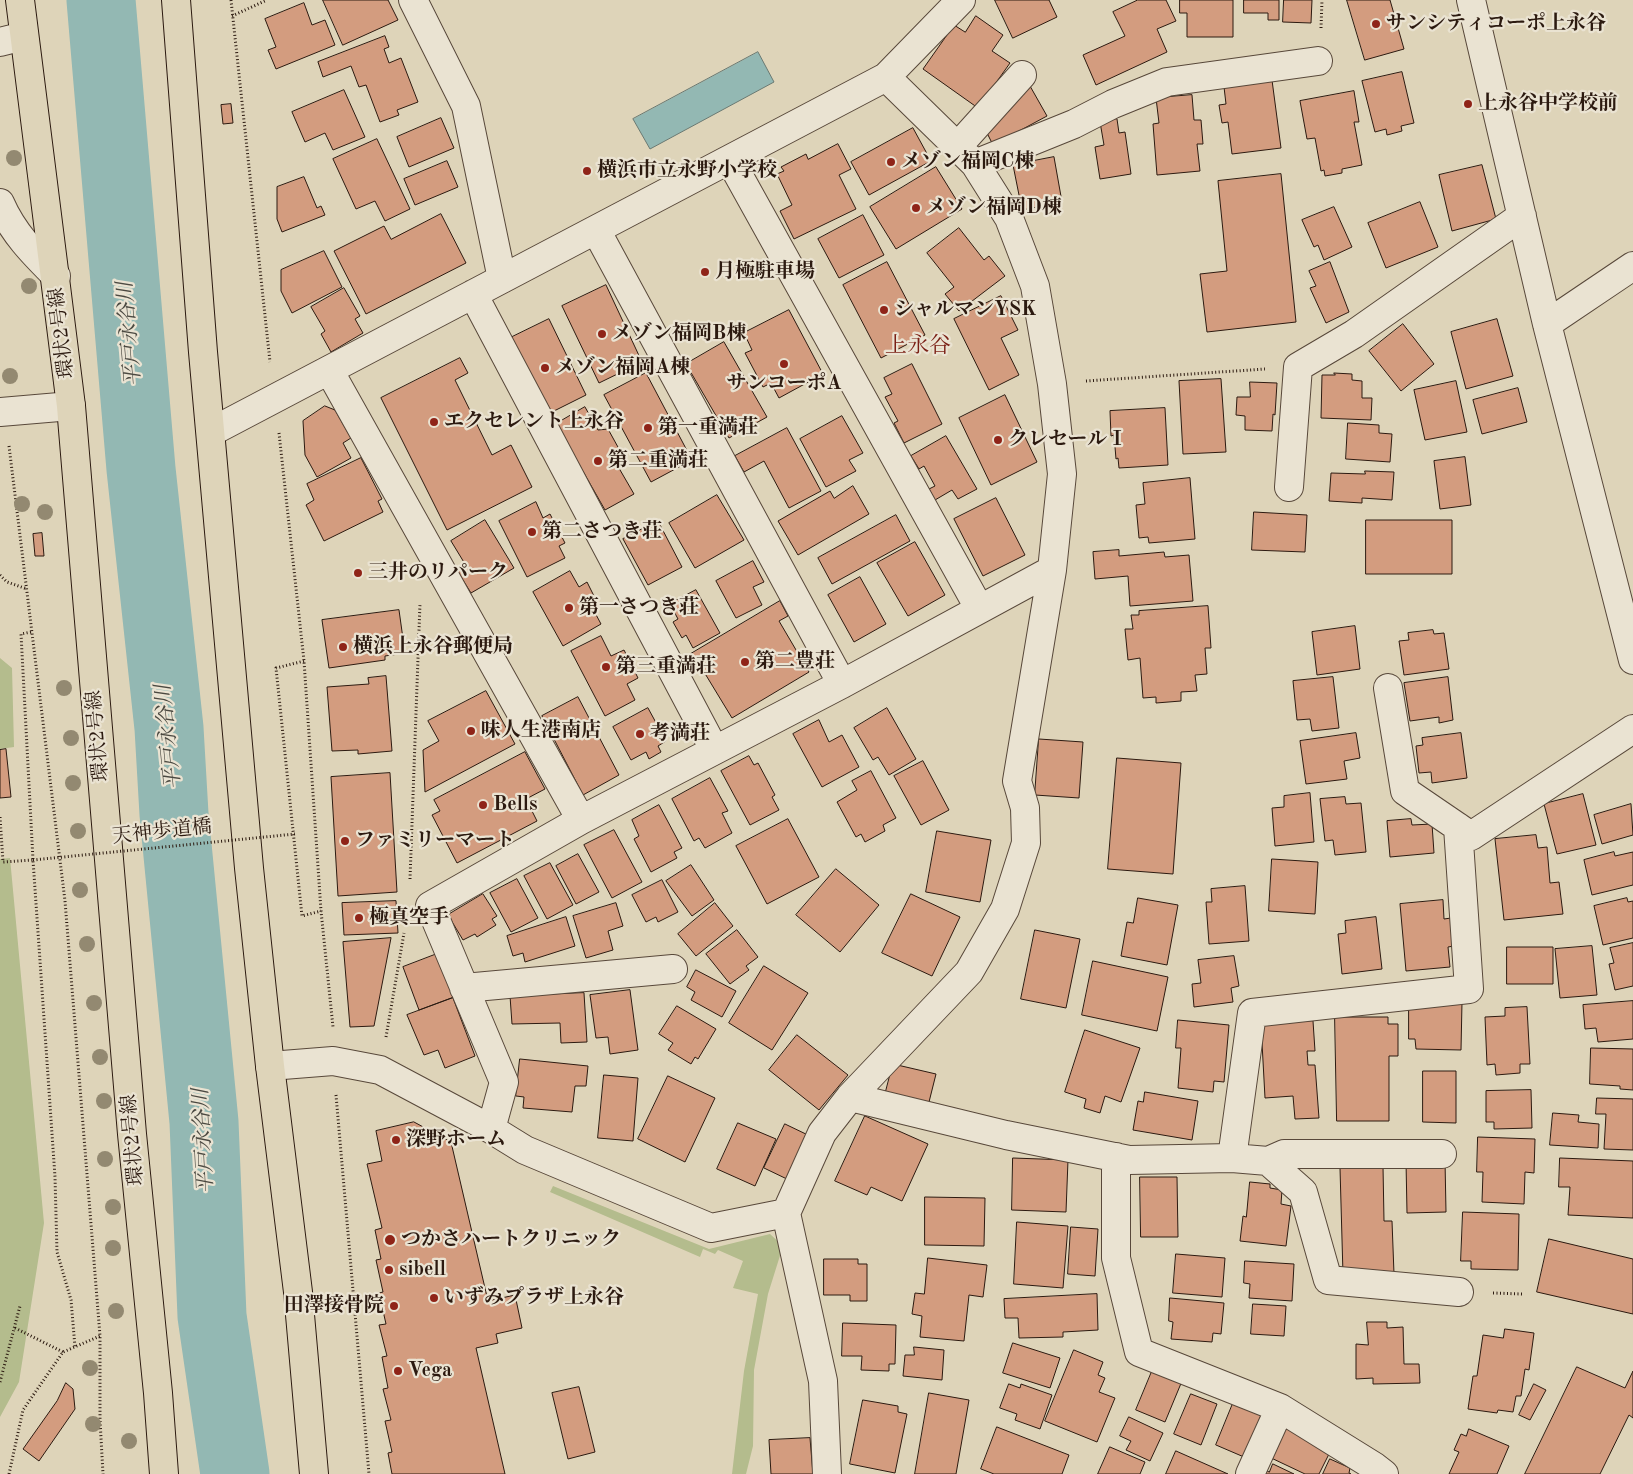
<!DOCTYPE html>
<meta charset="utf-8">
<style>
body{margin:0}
canvas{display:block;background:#ded4b9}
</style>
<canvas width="1633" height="1474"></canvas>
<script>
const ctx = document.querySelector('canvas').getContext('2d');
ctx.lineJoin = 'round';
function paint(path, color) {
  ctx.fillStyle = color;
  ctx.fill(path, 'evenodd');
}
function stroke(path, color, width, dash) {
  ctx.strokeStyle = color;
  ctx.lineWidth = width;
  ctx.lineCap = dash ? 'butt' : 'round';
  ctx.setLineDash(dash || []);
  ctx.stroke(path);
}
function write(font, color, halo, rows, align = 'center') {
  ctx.font = font + ' "Old Standard TT","Noto Serif JP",serif';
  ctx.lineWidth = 4.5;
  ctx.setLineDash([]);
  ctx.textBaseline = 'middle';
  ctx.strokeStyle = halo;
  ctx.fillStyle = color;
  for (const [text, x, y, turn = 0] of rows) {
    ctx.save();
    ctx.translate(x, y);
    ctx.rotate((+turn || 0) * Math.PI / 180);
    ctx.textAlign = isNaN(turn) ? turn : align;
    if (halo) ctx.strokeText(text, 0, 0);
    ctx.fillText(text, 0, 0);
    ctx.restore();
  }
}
paint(new Path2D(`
 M0,658L12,668L14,747L0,749Z
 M10,858L44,1223L19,1382L0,1417V859Z
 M553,1186L709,1249L770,1234L783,1246L768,1294L754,1370L753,1446L746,1474H732L744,1371L758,1294L733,1288L743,1261L718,1250L715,1254L703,1249L700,1257L550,1192Z`), '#b4bc8d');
const water = new Path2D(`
 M758,52L774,82L650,149L633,119Z`);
paint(water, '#93b8b3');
stroke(water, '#6a7972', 1);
stroke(new Path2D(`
 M101,0L141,469L169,728L174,814L204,1122L212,1316L235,1474`), '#93b8b3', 69);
const building = new Path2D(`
 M323,0H388L398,20L343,45Z
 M995,0H1049L1057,17L1013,38Z
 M1138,0H1166L1176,21L1157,29L1167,52L1096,85L1083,55L1125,36L1113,12Z
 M1180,0H1233V37H1187V13H1180Z
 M1244,0H1279V20H1268V13H1244Z
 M1284,0H1312L1311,23L1283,22Z
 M1347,0H1390L1404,49L1365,60Z
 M304,3L312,25L325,20L335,45L276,69L268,50L276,47L265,19Z
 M976,16L1003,35L992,51L1010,63L978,108L923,69L954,25L965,32Z
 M385,36L389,47L384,49L389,63L401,58L418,102L397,110L399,115L380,122L366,85L359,87L351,66L323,77L318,62Z
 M1402,72L1414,123L1401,126L1402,131L1387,135L1386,129L1375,132L1362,81Z
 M1272,80L1281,148L1232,154L1228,122L1222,123L1219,105L1226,104L1224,87Z
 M1030,86L1047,116L993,145L985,129Z
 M344,90L365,137L333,150L325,133L305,142L292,112Z
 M1354,91L1359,122H1354L1362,165L1342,169V173L1325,176L1324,170L1321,171L1315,138L1307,139L1300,101Z
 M1192,95L1194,120H1201L1203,144H1197L1200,171L1157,175L1153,124L1159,123L1156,98Z
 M231,104L233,123L223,124L221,105Z
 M441,118L454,148L409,167L397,137Z
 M1117,119L1119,133L1125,132L1131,174L1100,179L1095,147L1104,145L1100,122Z
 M913,128L931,161L869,195L851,162Z
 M377,139L410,209L385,221L375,201L356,209L333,159Z
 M838,144L851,169L839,175L856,209L794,239L780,211L792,205L777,174L784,171L781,167L806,154L808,159Z
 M1054,157L1062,202L1022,210L1013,165Z
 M447,161L458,187L415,205L404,179Z
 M1482,165L1496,219L1452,231L1439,175Z
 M936,167L962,209L896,249L870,207Z
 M1281,174L1296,322L1207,332L1200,274L1227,271L1218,181Z
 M304,177L317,208L321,206L325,215L282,232L277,219V187Z
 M1420,202L1438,247L1386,268L1368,223Z
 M1334,207L1352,247L1324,260L1318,245L1314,247L1302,220Z
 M441,214L466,263L366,314L334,251L384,226L391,239Z
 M863,215L884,255L839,278L818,239Z
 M959,228L984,260L989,256L1005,276L959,311L945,294L954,287L927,253Z
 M324,251L342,287L292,313L281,291V270Z
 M887,262L925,335L881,358L843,285Z
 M1330,262L1349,312L1326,323L1310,288L1316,286L1309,271Z
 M606,285L642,362L599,383L562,306Z
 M344,288L360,316L355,319L363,333L331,352L321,334L325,331L311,307Z
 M1001,296L1018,330L1001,338L1019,375L989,390L954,319Z
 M789,310L823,374L779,398L771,383L763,387L745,353L752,350L744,333Z
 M549,319L586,395L542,417L504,341Z
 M1497,319L1513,376L1466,389L1451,332Z
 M1403,324L1434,364L1401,391L1369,351Z
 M724,342L767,417L729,438L686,364Z
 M460,358L468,373L455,380L492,455L511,445L532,487L447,530L381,398Z
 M912,364L942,424L904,443L894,423L898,421L885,397L892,394L884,378Z
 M646,373L692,460L651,482L604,395Z
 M1334,373L1352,374V380L1362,381V398H1372L1371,420L1321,418L1322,375H1335Z
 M1221,379L1226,452L1183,454L1179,381Z
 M1456,381L1467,432L1425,440L1414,390Z
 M1250,382L1277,383L1275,415L1273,414L1272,431L1245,430V416L1236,415L1237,397H1250Z
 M1518,388L1527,422L1482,434L1473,400Z
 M1005,395L1037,462L991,485L959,418Z
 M325,406L335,410L351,438L343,443L351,458L317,477L305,455L303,421Z
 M585,407L598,430L608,429L624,458L616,463L634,494L605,510L556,424Z
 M1165,408L1168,465L1119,468L1118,458L1116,459L1114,435L1111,436L1110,411Z
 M842,416L863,453L849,460L856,471L826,487L800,439Z
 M1348,423L1379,425V433L1392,434L1390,462L1346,459Z
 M787,428L821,491L789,508L764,461L744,472L735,456Z
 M946,436L977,489L958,499L952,490L935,500L929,489L935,486L924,466L919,469L911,456Z
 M1465,457L1471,505L1440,509L1434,461Z
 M361,458L382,499L378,501L383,512L324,541L306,505L314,500L307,484Z
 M1365,471L1394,472L1392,500L1362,498V503L1329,501L1331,473L1365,474Z
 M1190,478L1195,539L1149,543L1148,537L1139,538L1136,505L1145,504L1143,483Z
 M853,486L869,514L798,555L778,521L830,491L834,498Z
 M717,495L744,540L695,568L669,523Z
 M996,498L1025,555L983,576L954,519Z
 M536,502L543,518L550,514L565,543L559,546L565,558L527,577L499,521Z
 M1254,512L1307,515L1305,552L1252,550Z
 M896,515L910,541L832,584L818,558Z
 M485,520L514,568L471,593L456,569L465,564L451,541Z
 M1366,520H1452V574H1366Z
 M658,521L682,567L648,585L623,539Z
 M42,533L44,556H35L33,534Z
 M915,542L945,595L908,616L877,563Z
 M1119,550V556L1164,552L1165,557L1189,555L1193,601L1130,606L1128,576L1095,579L1093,552Z
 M753,561L764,582L753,587L762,605L736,618L716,581Z
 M570,571L579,587L587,582L599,606L593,609L601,624L563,646L533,592Z
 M860,577L886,624L854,642L828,595Z
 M696,590L720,633L693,648L686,635L682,638L673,622L678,619L670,604Z
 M780,601L788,616L779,621L809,672L732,718L701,667L693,672L684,658Z
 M1208,606L1211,648H1205L1207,674L1195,675L1197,691L1181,692V701L1156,703V697L1143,698L1140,658L1128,660L1125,629H1133L1131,615H1139V611Z
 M399,610L405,653L385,656V660L329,668L322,620Z
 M1355,626L1360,669L1317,675L1312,632Z
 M1433,630L1434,634L1444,633L1449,669L1404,675L1399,641L1409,640L1408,633Z
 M601,636L611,656L624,650L638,678L627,684L635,700L605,716L571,651Z
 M386,676L392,751L358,754V750L332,751L327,687L369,684L368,678Z
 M1333,677L1339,728L1312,731L1310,719L1297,720L1293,681Z
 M1448,677L1453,720L1439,723V717L1410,721L1404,683Z
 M486,691L515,744L425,792L423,750L439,741L428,721Z
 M578,697L619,775L583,795L542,716Z
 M648,708L666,741L658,746L661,752L649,759L646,752L631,760L613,727Z
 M887,708L916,759L889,775L878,757L873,760L854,728Z
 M819,720L829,742L842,735L859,767L822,787L793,734Z
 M1356,733L1360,758L1344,761L1347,779L1306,784L1300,741Z
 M1461,733L1467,778L1432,783L1431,772L1419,773L1416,746L1423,745L1422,738Z
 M1039,739L1083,742L1079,798L1035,795Z
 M6,749L11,797L0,798V750Z
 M525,752L545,789L526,799L537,821L457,863L432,815L440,811L434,800Z
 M749,756L754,765L758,763L775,795L772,797L779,810L750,825L721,771Z
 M1117,758L1181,763L1173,874L1108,869Z
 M923,761L949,810L921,825L894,776Z
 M871,771L896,818L883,825L885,831L865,842L861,834L856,837L837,802L857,790L852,781Z
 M390,773L397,892L338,896L331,777Z
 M710,778L728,811L722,813L732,833L705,848L699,838L694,841L672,799Z
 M1310,793L1314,842L1275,846L1272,808L1284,807V796Z
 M1583,794L1596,845L1557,854L1544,804Z
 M1345,797L1346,804L1361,803L1366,852L1335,855L1333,840L1325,841L1320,799Z
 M1631,804L1633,835L1602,844L1594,815Z
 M659,805L682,848L674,852L677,858L651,872L634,839L639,836L632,820Z
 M788,819L819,877L767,904L736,846Z
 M1411,819L1412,825L1432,824L1434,853L1390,857L1387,821Z
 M614,830L642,882L612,898L584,845Z
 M937,831L991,840L980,902L926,892Z
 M1536,835L1538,848L1547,847L1550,883L1559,882L1563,914L1504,920L1495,839Z
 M1614,852L1615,856L1633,852V885L1592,895L1584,860Z
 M578,854L599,892L576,904L556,866Z
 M1272,859L1318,862L1315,914L1269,911Z
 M550,863L573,905L547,919L524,876Z
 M691,865L714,900L692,916L666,881Z
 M836,869L879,905L840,952L796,915Z
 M517,879L538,918L511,932L490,893Z
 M662,880L678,912L658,922L656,917L646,922L632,895Z
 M1245,886L1249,941L1209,944L1206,902H1212L1211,889Z
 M483,894L497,916L492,919L496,925L477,937L475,934L463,940L448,915Z
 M911,894L960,917L932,976L882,953Z
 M1138,898L1178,905L1167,965L1121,956L1127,922L1133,923Z
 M1627,898L1628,902L1633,901V938L1603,945L1594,906Z
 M1443,900L1444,919L1451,918L1454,946L1448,947L1450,967L1406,971L1400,904Z
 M396,901L398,933L344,935L342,903Z
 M616,903L623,926L608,931L613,950L586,958L573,916Z
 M715,903L733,926L696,956L678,934Z
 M566,917L575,946L525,962L523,953L513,956L507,936Z
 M1376,917L1382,969L1342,974L1338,934L1346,933L1345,921Z
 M737,930L758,957L746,966L749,970L730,984L706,954Z
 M1035,930L1080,939L1066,1008L1021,999Z
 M391,938L374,1026L350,1027L343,942Z
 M1633,943V986L1615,990L1609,964L1614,963L1610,948Z
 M1592,946L1597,995L1560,998L1555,949Z
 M1507,947H1553V984H1507Z
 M437,954L454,997L419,1010L403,967Z
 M1234,956L1239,986L1231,988L1233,1002L1194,1007L1192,984L1201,983L1198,960Z
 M1093,961L1168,977L1157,1031L1082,1015Z
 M764,966L808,993L772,1050L729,1023Z
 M696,970L736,991L722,1017L691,1000L695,992L687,987Z
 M630,990L638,1050L610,1054L608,1037L596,1038L590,995Z
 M584,993L587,1042L561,1043L560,1023L512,1024L510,996Z
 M453,998L475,1056L445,1068L438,1050L424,1055L407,1015Z
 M1633,1001V1039L1598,1042L1596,1028L1585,1029L1583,1005Z
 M1409,1002H1462L1461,1050L1416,1049L1415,1039H1409Z
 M677,1006L716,1029L698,1059L695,1057L691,1064L668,1050L673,1043L659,1034Z
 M1527,1007L1530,1064H1520V1073L1496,1075L1495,1064L1487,1065L1485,1017L1505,1016V1008Z
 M1335,1017H1388V1024H1398V1056H1389V1121H1337Z
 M1178,1020L1229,1025L1224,1082L1214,1081L1213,1092L1178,1088L1181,1048H1176Z
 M1313,1021L1315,1051H1307L1308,1065H1315L1319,1118L1295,1119L1293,1096L1265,1098L1261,1024Z
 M1085,1030L1140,1048L1121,1102L1105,1096L1100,1113L1084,1108L1086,1099L1065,1092Z
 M797,1035L848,1075L819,1110L769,1070Z
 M1591,1048L1633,1049V1090L1620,1089V1086L1590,1084Z
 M520,1059L588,1066L586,1086H575L572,1112L523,1108L524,1097L516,1096Z
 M893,1064L936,1074L927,1110L884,1099Z
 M1423,1071H1456V1123L1423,1122Z
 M604,1075L638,1078L633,1141L598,1138Z
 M668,1076L715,1098L685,1162L638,1139Z
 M1531,1090L1532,1128L1494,1129V1122H1486V1091Z
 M1145,1092L1198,1101L1192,1140L1133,1130L1138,1101L1143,1102Z
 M1597,1098L1633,1099V1150L1604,1149L1606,1114H1596Z
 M1553,1113L1579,1115L1578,1122L1599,1124L1598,1148L1550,1145Z
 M865,1116L928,1144L902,1201L871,1187L867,1195L835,1181Z
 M414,1122L451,1142L488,1301L515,1295L522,1328L496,1334L498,1343L476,1348L505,1474H392L388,1453L392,1452L385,1421L391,1420L383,1389L388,1388L382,1357L387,1356L379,1325L386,1324L379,1293L383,1292L376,1260L381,1259L375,1230L382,1228L367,1164L382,1161L376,1131Z
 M738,1123L776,1139L755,1186L717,1169Z
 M785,1124L810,1136L789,1180L764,1168Z
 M1478,1137L1535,1139L1534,1173L1525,1172L1524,1204L1482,1202L1483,1172H1477Z
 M1013,1158L1068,1160L1066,1212L1012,1210Z
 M1560,1158L1633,1161V1218L1568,1215L1570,1187H1559Z
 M1445,1160L1446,1212L1407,1213L1406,1161Z
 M1383,1166L1384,1221H1392L1394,1274L1343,1275L1340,1168Z
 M1140,1177H1177L1178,1237H1141Z
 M1250,1182L1270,1184V1188L1282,1190L1281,1204L1291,1206L1286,1246L1240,1241L1243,1216L1246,1217Z
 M925,1197L985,1198L984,1246L925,1245Z
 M1463,1212L1519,1214L1518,1270L1471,1269V1261H1461Z
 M1017,1222L1068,1226L1063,1288L1014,1284Z
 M1071,1227L1098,1229L1095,1276L1068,1274Z
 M1549,1239L1633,1259V1314L1537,1292Z
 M1176,1254L1225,1258L1222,1297L1173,1293Z
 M928,1258L987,1265L983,1297L969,1295L964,1341L920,1337L922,1316L912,1314L915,1293L924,1294Z
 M824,1259H858V1264H867V1301H850V1295H824Z
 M1245,1261L1294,1264L1292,1301L1249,1298L1250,1284L1244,1283Z
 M1097,1294L1098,1330L1063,1332V1337L1019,1338L1018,1318H1005L1004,1299Z
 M1170,1298L1224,1303L1221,1334L1213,1333L1212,1342L1171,1339L1173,1322L1169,1321Z
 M1253,1304L1286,1306L1284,1336L1251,1334Z
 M1367,1322H1387V1328L1403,1327L1404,1364H1419L1420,1383L1373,1384V1378L1356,1379V1344L1368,1345Z
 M843,1323L896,1325L895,1364H889V1371L861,1370L862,1356H842Z
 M1505,1329L1534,1333L1529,1370L1525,1369L1521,1396H1516L1513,1412L1498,1410L1497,1413L1468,1409L1473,1376H1477L1483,1335L1503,1338Z
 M1013,1343L1060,1358L1050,1388L1003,1373Z
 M914,1347L944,1350L942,1380L903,1376L905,1355H914Z
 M1074,1350L1103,1362L1098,1375L1105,1378L1099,1392L1115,1398L1097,1442L1045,1421Z
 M1577,1367L1625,1388L1633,1371V1418L1629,1415L1600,1474H1525Z
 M1153,1369L1182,1381L1165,1422L1136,1410Z
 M66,1383L73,1389L75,1409L39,1461L23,1449L57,1401Z
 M1009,1384L1020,1388L1021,1384L1052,1395L1040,1429L1015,1420L1017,1414L1000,1408Z
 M1534,1384L1546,1390L1530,1420L1519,1415Z
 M579,1387L595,1452L568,1459L552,1393Z
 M929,1393L969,1400L956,1474H915Z
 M1191,1394L1217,1404L1201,1445L1174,1434Z
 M863,1400L898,1406V1412L907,1414L895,1473L850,1464Z
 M1234,1401L1262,1413L1244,1457L1216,1445Z
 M1129,1417L1163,1433L1150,1461L1126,1450L1131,1441L1120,1436Z
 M1283,1424L1332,1448L1319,1474H1305L1267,1456Z
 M997,1427L1069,1455L1062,1474H994L981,1469Z
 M1469,1429L1509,1446L1497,1474H1449L1459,1452L1454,1450L1461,1434L1466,1436Z
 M810,1438L813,1474H771L769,1440Z
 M1110,1447L1145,1462L1140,1474H1098Z
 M1176,1451L1228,1474H1166Z
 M1330,1459L1350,1468L1349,1473L1351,1474H1323Z
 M1273,1464L1294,1474H1257L1261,1467L1269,1472Z`);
paint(building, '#d39c7f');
stroke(building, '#2c1a10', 1);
const minor = new Path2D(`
 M413,0L466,106L502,279
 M1471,0L1547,324L1633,660
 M0,42L24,36
 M958,146L1022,75
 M730,160L979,608
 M975,164L1074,124L1113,104L1167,82L1318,61
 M0,203C13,233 33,253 56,276
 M596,230L842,684
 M473,294L714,749
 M1547,324L1633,266
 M329,370L581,820
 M0,412L71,406
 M211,432L886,77L961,0
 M1289,487L1298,367L1354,334L1522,216
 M1388,688L1405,791L1471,836L1633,729
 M464,988L673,969
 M270,1066L333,1061L380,1070L491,1129L525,1150L711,1228L786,1213
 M850,1097L1006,1135L1129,1160L1232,1158L1268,1161L1303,1192L1328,1280L1459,1292
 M491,1129L504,1082L430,906L581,820L842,684L1052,570
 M1116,1157V1258L1139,1352L1280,1408L1375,1467L1384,1474
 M1232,1158L1252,1013L1469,989L1458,827
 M1268,1161L1284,1154H1442
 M827,1474L823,1381L786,1213L822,1133L850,1097L969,972L1005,909L1026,843L1025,808L1017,781L1052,570L1062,474L1052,384L1035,286L1009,218L975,164L886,77
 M1250,1474L1280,1408`);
const major = new Path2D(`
 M20,0L71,406L132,1134L158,1393L164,1474
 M176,0L203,352L249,868L270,1066L298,1292L314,1474`);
stroke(minor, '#58483a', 30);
stroke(major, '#2c1a10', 30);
stroke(new Path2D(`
 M231,0L270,362
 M232,16L267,0
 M1321,28L1322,0
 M1086,381L1265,369
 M279,433L304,661L321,911L333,1027
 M9,446L65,901L100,1336V1420L103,1474
 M0,575L7,582L27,589
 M31,632L21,634L33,860L55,1177L57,1252L71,1300L75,1347
 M304,661L276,668L302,916L321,911
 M0,817L3,862L33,860
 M410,879L420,603
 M386,1037L404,933
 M336,1095L369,1474
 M1493,1293L1522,1294
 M15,1328L63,1352
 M0,1382L20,1306
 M9,1474L23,1410L63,1352L100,1336`), '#2c1a10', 3, [1, 2.5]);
stroke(minor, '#eae3d2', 28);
stroke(major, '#ded4b9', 28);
stroke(new Path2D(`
 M33,860L295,834`), '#2c1a10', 3, [1, 2.5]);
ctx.fillStyle = '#938971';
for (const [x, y] of [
 [14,158],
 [29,286],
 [10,376],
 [22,504],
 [45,512],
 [64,688],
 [71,738],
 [73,783],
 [78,831],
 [80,890],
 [87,944],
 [94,1003],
 [100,1057],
 [104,1101],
 [105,1159],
 [113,1207],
 [113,1248],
 [116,1311],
 [90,1368],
 [93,1424],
 [129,1441]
]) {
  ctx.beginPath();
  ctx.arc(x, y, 8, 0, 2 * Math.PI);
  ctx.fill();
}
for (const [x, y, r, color] of [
 [1376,24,5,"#8f2418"],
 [1468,104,5,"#8f2418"],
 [891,162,5,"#8f2418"],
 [587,171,5,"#8f2418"],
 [916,208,5,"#8f2418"],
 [705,272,5,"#8f2418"],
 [884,310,5,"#8f2418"],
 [602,334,5,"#8f2418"],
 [784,364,5,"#8f2418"],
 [545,368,5,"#8f2418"],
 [434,422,5,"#8f2418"],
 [648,428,5,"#8f2418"],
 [998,440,5,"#8f2418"],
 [598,461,5,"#8f2418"],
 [532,532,5,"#8f2418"],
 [358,573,5,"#8f2418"],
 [569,608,5,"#8f2418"],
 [343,647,5,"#8f2418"],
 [745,662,5,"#8f2418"],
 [606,667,5,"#8f2418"],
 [471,731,5,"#8f2418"],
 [640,734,5,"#8f2418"],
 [483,805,5,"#8f2418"],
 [345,841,5,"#8f2418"],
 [359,918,5,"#8f2418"],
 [396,1140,5,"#8f2418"],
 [390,1240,6,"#8f2418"],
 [389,1270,5,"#8f2418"],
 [434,1298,5,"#8f2418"],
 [394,1306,5,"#8f2418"],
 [398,1371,5,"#8f2418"]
]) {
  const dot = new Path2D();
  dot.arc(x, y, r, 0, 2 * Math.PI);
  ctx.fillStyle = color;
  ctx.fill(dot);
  stroke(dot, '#eae3d2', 2);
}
write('bold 20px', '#2c1a10', '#eae3d2', [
 ["サンシティコーポ上永谷",1386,24],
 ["上永谷中学校前",1478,104],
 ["メゾン福岡C棟",901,162],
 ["横浜市立永野小学校",597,171],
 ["メゾン福岡D棟",926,208],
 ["月極駐車場",715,272],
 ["シャルマンYSK",894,310],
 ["メゾン福岡B棟",612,334],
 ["メゾン福岡A棟",555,368],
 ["サンコーポA",784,384,"center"],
 ["エクセレント上永谷",444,422],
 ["第一重満荘",658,428],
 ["クレセールⅠ",1008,440],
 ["第二重満荘",608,461],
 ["第二さつき荘",542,532],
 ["三井のリパーク",368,573],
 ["第一さつき荘",579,608],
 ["横浜上永谷郵便局",353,647],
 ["第二豊荘",755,662],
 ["第三重満荘",616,667],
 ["味人生港南店",481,731],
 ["考満荘",650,734],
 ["Bells",493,805],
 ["ファミリーマート",355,841],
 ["極真空手",369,918],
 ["深野ホーム",406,1140],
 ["つかさハートクリニック",401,1240],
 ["sibell",399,1270],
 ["いずみプラザ上永谷",444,1298],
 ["田澤接骨院",384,1306,"right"],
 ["Vega",408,1371]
], 'left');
write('20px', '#2c1a10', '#eae3d2', [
 ["環状2号線",62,333,-97],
 ["環状2号線",98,736,-95],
 ["天神歩道橋",162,832,-6],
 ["環状2号線",133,1140,-95]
]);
write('italic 21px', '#4b4941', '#eae3d2', [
 ["平戸永谷川",130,334,-95],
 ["平戸永谷川",169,737,-96],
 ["平戸永谷川",204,1141,-93]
]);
write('22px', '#7a1f14', '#eae3d2', [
 ["上永谷",918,346]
]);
</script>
